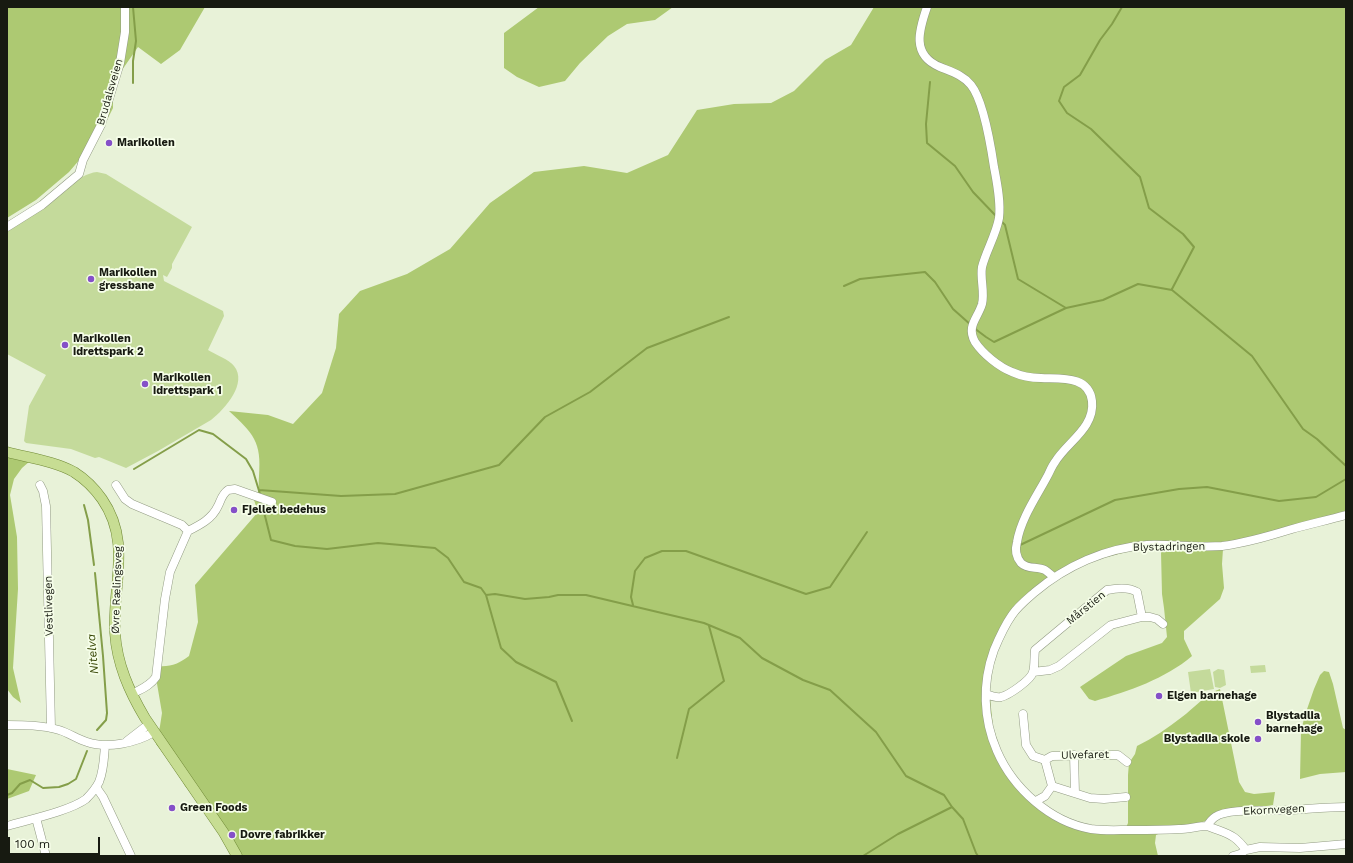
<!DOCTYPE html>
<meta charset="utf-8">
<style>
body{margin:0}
#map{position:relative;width:1353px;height:863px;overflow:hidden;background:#e8f2d8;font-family:"Work Sans",sans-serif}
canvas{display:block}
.frame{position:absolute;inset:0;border:8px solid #171a11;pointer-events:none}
.scale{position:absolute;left:8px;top:837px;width:92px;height:18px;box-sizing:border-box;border:2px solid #171a11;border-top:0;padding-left:5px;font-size:12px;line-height:14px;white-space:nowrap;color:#171a11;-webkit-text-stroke:3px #f6fee9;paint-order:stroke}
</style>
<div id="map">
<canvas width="1353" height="863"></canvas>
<div class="frame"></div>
<div class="scale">100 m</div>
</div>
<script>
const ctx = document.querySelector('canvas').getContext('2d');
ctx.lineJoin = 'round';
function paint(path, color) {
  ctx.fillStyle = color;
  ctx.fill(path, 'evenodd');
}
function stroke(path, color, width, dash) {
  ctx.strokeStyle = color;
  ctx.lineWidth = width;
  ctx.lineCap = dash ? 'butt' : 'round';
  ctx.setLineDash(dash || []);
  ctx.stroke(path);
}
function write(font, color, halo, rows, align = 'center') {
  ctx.font = font + ' "Work Sans",sans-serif';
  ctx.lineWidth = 3.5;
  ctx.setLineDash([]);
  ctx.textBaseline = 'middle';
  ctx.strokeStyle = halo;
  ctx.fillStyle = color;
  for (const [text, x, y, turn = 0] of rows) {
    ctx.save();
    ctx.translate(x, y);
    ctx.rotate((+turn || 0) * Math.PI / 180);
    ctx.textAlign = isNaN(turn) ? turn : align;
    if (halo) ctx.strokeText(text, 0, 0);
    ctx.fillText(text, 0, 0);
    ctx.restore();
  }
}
paint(new Path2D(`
 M97,172L106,174L192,227L172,264V268L167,277L163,275L164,281L223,311L224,316L208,350C214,354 230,360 234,366C248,383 225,409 211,420L158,451L126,468L99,457L95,458L71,449L26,443L24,441L29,406L46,375L7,354V230C19,222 33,216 44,208C61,196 77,174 97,172Z
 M1265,665L1266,672L1251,673L1250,666Z
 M1210,669L1214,689L1191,693L1188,672Z
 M1218,669L1224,670L1226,685L1220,688L1215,687L1213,672Z`), '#c4da9b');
paint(new Path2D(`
 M7,7H205L180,50L161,64L138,47L113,83V108L98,138L69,172L36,200L7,218Z
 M539,7H673L655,20L627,24L608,36L580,63L565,81L539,87L517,77L504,68V33Z
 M874,7H1346V516L1223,549L1222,564L1224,588L1220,599L1184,631V639L1192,656C1165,679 1129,691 1095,701L1089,699L1080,687L1126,656L1162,643L1167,637L1164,608L1162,594L1161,552L1147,550H1134L1087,562L1067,572L1028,600L1000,639L988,678L993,727L1004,761L1031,795L1074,827L1125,830L1128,823V775L1129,763L1135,754L1137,746C1153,738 1168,728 1182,717C1193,709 1207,693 1220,689L1239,782L1245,792L1254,794L1275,792L1273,805L1242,810L1213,818L1200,823L1165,831L1156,835L1155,843L1158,856H234L194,796L185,786L178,773L156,744L160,726L162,713L155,672L157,666C172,667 178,664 189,656L198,622L195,585L258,512L254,500C261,489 258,488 259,476C262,442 253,433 229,411L268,415L293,424L322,393L336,348L339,314L360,291L407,274L450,249L490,203L534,172L584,166L627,173L668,155L697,110L734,104L771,103L794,91L825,60L851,45Z
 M7,457L30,461L22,468L14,479L10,495L17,537L18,589L13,668L21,703L13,697L7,689Z
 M1324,671L1329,672L1333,684L1343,728L1346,730V772L1320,774L1300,779L1301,731L1305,715L1314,689L1320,675Z
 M7,769L36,775L29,791L7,799Z`), '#adc972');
stroke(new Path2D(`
 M133,7L136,41L133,61V83
 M1122,7L1112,24L1100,40L1080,75L1064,87L1059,101L1067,113L1091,129L1140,177L1149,208L1183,234L1194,247L1172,289
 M930,82L926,124L927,143L955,166L973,192L996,216
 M1001,221L1005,225L1018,279L1066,308
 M844,286L860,279L925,272L935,282L953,309L971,325
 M974,328L986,337L994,342L1066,308L1103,300L1138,284L1172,290L1252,356L1303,429L1317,439L1346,466
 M134,469L199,430L213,434L246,459L253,471L260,494
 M259,490L341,496L395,494L499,465L545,417L590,392L647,348L729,317
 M261,500L271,540L295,546L327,549L378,543L435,548L448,558L464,582L481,588L486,595L495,594L525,599L549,597L558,595H586L704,623L740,638L762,658L803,680L830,690L876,732L906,776L944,795L952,807L963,819L976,853L978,856
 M84,505L88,520L94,565
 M1018,546L1115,500L1179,489L1207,487L1279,501L1316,497L1346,479
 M95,573L103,656L107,713L106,720L97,730
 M486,595L501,648L516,662L556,682L572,721
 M633,605L631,597L635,571L645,558L662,551H686L806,594L830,587L867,532
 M677,758L689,709L724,681L709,626
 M7,795L12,793L20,784L30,780L43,788L59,787L68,784L76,779L87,751
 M863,856L898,834L952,807`), '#849e49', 2);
const minor = new Path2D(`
 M927,7C919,30 911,55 940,67C952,72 963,75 971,85C983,100 991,147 994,167C997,183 1001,202 999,218C996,235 986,251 982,267C980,279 985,292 982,304C978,318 966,326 975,342C983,354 999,367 1012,372C1021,376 1032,378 1041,378C1060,379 1089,375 1092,401C1095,428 1067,442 1055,462C1052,466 1050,471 1048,475C1037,496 1021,518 1017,542C1015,549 1016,557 1021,563C1028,570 1037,566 1045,570C1048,572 1051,575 1054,577
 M7,227L42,205L79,174L83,160L101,125L120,63L125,32V7
 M40,485L43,491L46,506L51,728
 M116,485L125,499L132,504L182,525L188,531
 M1346,515C1328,520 1310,524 1292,529C1269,536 1246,543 1222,546C1197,548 1172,544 1147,545C1105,548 1066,566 1035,592C1027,599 1018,606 1012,615C1005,625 999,638 994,650C982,683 983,719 997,751C1013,788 1050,822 1091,829C1105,831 1118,830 1131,830C1147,830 1163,830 1179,829C1188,829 1199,826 1207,826C1210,827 1215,829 1218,830C1232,835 1237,838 1246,850L1260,847L1300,848L1346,844
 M188,531C200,525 212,519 218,506C221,500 222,494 228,490L235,489L272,502
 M1033,672L1050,670L1059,666L1111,625L1142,617H1150L1157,619L1163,624
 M132,694C141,689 150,686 156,677L165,599L170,572L188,531
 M986,694C991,696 996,698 1001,697C1009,695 1031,680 1033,672C1035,666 1034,657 1035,650L1107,590C1117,588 1129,587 1137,592L1142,617
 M1023,714L1026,745L1033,756L1045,760
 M7,725C24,725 42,725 59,730C69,733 77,739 87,742C107,749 136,743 154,732
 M127,741L149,724
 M1074,755L1075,793
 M96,787L103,797L131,856
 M1126,797L1104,799L1090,798L1052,786L1045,760L1052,756L1113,755H1118L1127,762
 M1036,801L1045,796L1052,786
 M36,818L46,856
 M7,826C27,820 70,811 86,799C91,794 96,788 99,782C104,770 104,757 105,745
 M1207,826C1209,823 1212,819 1215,817C1229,807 1273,812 1291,810C1309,809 1327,807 1346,807
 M1233,856L1240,854L1246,850`);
const major = new Path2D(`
 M7,452C29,458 54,461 74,472C85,479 95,489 102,499C132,542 112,586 115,633C117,664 129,691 145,718L224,833L237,856`);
stroke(minor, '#929b83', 9);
stroke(major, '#718a37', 11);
stroke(minor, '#fff', 8);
stroke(major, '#c7dd93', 10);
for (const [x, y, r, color] of [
 [109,143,4,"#8550c8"],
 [91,279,4,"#8550c8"],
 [65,345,4,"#8550c8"],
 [145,384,4,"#8550c8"],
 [234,510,4,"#8550c8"],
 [1159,696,4,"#8550c8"],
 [1258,722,4,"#8550c8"],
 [1258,739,4,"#8550c8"],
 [172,808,4,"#8550c8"],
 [232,835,4,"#8550c8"]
]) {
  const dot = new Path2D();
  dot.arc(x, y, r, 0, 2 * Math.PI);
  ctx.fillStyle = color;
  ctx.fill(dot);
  stroke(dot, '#f6fee9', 1.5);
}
write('11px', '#171a11', '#f6fee9', [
 ["Brudalsveien",110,92,-74],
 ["Blystadringen",1169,547,-1],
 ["Øvre Rælingsveg",117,590,-88],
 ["Vestlivegen",49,606,-91],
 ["Mårstien",1086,608,-39],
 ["Ulvefaret",1085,755,-1],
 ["Ekornvegen",1274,810,-3]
]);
write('bold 11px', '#171a11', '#f6fee9', [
 ["Marikollen",117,143],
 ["Marikollen",99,273],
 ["gressbane",99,286],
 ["Marikollen",73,339],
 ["idrettspark 2",73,352],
 ["Marikollen",153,378],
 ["idrettspark 1",153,391],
 ["Fjellet bedehus",242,510],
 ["Elgen barnehage",1167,696],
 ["Blystadlia",1266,716],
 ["barnehage",1266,729],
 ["Blystadlia skole",1250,739,"right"],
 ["Green Foods",180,808],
 ["Dovre fabrikker",240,835]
], 'left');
write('italic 12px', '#384806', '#f6fee9', [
 ["Nitelva",93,654,-95]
]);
</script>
